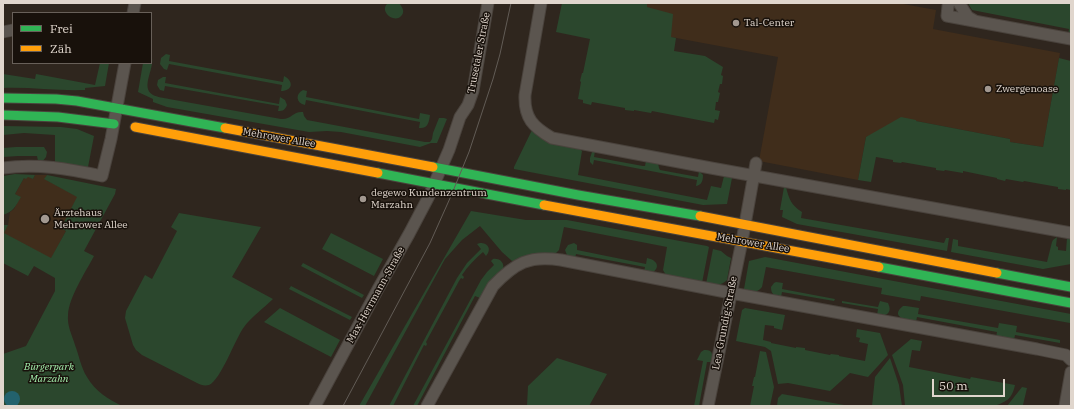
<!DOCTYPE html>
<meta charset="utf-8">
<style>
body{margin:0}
#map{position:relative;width:1074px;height:409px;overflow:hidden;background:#2f261e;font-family:"IBM Plex Serif",serif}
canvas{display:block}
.frame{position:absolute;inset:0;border:4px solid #e0d6cd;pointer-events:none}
.legend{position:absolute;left:12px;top:12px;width:140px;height:52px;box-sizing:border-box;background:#18110b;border:1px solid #686059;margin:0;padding:5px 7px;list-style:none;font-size:12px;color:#e0d6cd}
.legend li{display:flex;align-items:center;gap:8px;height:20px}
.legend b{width:20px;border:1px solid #686059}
.scale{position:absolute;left:932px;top:379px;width:73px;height:18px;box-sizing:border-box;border:2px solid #e0d6cd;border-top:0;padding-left:5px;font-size:12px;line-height:14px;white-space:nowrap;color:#e0d6cd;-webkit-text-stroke:3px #18110b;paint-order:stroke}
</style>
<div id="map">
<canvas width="1074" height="409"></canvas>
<div class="frame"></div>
<ul class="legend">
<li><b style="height:5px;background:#30b455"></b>Frei</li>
<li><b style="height:5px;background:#ff9f0a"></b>Zäh</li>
</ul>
<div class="scale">50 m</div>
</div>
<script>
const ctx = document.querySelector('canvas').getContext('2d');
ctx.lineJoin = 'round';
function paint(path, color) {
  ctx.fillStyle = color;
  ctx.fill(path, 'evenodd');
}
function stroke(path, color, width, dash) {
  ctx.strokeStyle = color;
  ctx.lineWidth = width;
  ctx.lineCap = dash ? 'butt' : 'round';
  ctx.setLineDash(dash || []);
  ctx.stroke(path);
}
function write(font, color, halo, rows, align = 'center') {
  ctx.font = font + ' "IBM Plex Serif",serif';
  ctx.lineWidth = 3;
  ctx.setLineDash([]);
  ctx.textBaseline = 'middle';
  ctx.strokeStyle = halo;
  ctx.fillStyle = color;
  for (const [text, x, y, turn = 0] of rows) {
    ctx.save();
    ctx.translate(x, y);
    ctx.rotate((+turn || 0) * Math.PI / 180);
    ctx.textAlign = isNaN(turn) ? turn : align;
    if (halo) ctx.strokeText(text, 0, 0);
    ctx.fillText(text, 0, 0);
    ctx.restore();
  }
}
paint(new Path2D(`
 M647,3H898L936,10L933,29L1060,53L1043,147L1010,142V139L916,121V120L866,137L858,180L759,161L778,57L671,37L647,7Z
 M35,175H47L45,179L78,197L61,228L66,231L51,259L3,233L8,225L10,212L14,209L20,197L15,194L24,178L28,176L33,179Z`), '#402d1b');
paint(new Path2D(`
 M388,3H399C402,7 405,11 402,15C395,25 378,11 388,3Z
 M562,3H647V7L673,14L671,37L676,38L674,51L705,56L723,67L721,75L723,76L722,84H720L718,92L720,93L718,102H716L715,110L720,111L718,120L715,119L714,123L652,111L651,113L634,110V111L625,110V108L592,102L591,105L583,103V100L578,99L581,82L580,81L582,73H583L590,39L556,32Z
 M968,3H1071V36L1068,35L1069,29L972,10Z
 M166,54L170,55L169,61L283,82L284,76C294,81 293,91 281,91L282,85L169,64L167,70L164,69L160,64L161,58Z
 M151,55C157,66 139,87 153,95C157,97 164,98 169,99L281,119C291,120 293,111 303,112L304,116L307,120L425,142H430L432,139L433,133L439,118H444L447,119L437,143H431L420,147L341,132L327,131L309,132L167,107L153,102V99L138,92L143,63H151Z
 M1059,58L1071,61V190L1066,189V190L1058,189V187L1024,181L1023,182L1006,179L1005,181L997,179V178L963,171V173L945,170L944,171L936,170V168L902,162L901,163L893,162V160L876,157L871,182L858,180L866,137L901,117L916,120V121L1010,139V142L1043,147Z
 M100,63H109L105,86L85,88V90C57,91 30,87 3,88V74L35,79L36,74L95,85Z
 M163,77H166L165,83L279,104L280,97L285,100L287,105C285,110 283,111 278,111L279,106L165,86L164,91L160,90L157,85L158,80Z
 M303,90L307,91L306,97L419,119L420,113L430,115C429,122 428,129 419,128L420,122L306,100L305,105C296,103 295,94 303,90Z
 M3,126L61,127L77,129L94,136L88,167L82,169L55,163V135L24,133L3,135Z
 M532,130C543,144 563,144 579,148L582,151L578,175L707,200L711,186L721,188L724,176L732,178L727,204L703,205L514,169V167Z
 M16,147H44L47,152L46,157L42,162L38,161L37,156H18L3,157V148Z
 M595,151L594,157L643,166H645L646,161L658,163L659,168L660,170L698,177L699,171L703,175C703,180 702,185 696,186L697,180L594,160L593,165L590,162V158L592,152Z
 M15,174L35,175L33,179L28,177L26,179L24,178L15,194L21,197C15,207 14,211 3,215V176Z
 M47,175L116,189L115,194L84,251L94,256C85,273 69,297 68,315C67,326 72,335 75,345C79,355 81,368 87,377C95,391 108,399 122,406H16L18,405L3,406V354L26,346L55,291V278L34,266L28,276L3,263V225H8L4,233L51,258L66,231L61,228L77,197L44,179Z
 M784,187H786C789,199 791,205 802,212L801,218L944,243L946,238H949L947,251L797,224L782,217L783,210H780Z
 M471,211L526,220H567L707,246L709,247L702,283L666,275L663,270L667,247L564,227L559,250L555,254L512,261L502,252L480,226L462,240L445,259L365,406H359Z
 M179,213L261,227L232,277L273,299C263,309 252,316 244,327C235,339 221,380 209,385C204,386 201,385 197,383L142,355L136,350L133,345L125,318L126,311L145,275L152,279L177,231L171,227Z
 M331,233L383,259L374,276L322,249Z
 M1057,237L1056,246L1058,247V250L1066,251L1067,238L1071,239V264L1043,269L951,252L953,239L958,240V246L1047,262L1052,242L1053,240Z
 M480,243C488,243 492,249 486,256L483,252C475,259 468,266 462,275L464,277L463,279L461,278L459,281L426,342L427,344L426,346L424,345L393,406H389L457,278L467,263L481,249L477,244Z
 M574,243L577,245V250L646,264L647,258C657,260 661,267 652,273L644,272L645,267L576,254L575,259L567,255L565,250L568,245Z
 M713,249L721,251L727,256L731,258L727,280C721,286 715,285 706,284Z
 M765,257L1071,314L1070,323L921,296L920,301L881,294L882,288L766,267L762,287C757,293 751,293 744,289L749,261Z
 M493,259C500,258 505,263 503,270L480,298L475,296L417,406H413L481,280L487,272L494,265L491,261Z
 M303,263L364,295L362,298L301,266Z
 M776,282L783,283L782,289L835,299L834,301L782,292L781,297C774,296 771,294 771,287L774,283Z
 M291,286L352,317L350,320L289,289Z
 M842,301L878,307L880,301L888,303C893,313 886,317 877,315L878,309L842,303Z
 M903,306H906L919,308L918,314L998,328L999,323L1017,326L1016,332L1060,340V343L1015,335L1014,340L996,337L997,332L917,317L916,322C908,321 889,317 903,306Z
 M280,308L340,340L331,357L264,322Z
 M745,308L785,315L782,330L774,328V326L765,325L763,340L771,342V343L796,348V347L805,348V350L830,355L831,354L839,355V356L865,361L868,344L859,342L860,338L856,337L857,329L880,333L888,355L868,377L850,373L830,391L788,383L778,384L771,351L765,347L736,341L742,310Z
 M911,339L922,341L920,351L912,350L909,367L970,379L971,377L1015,385C1012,399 1007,401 995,406H905L903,385L892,355Z
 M704,350C713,349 713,355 712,362H707L699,406H694L703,361L697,360L701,352Z
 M760,351L766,352L774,387L770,406H750L754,386H752L754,377H755Z
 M557,358L607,374L589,406H527L528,386Z
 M890,358L899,385L902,406H872L875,377Z
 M1022,387L1027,388L1023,405L1025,406H1007Z
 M782,394L850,406H777L778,398Z`), '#2b472d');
paint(new Path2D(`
 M4 399a8 8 0 1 1 16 0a8 8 0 1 1-16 0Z`), '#23626d');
const street = new Path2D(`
 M541,3L525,95C524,118 533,127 552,138L711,168L1071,233
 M949,3L948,6L947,16L1071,39
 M959,3L968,17L975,21
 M133,13L135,3
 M3,32L13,30
 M3,168C37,163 69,169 102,176L111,139L125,63
 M315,406L378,289L409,234L428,198L449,150L460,117L468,105L473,91L488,3
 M427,406L493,286C515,263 529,255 561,260L731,293L1037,349L1066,355L1071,360
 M708,406L742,241L756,163
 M1065,406L1071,372`);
const fast = new Path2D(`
 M3,98L56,99L77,101L225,128
 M3,115L58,117L114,124
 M433,167L578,195L700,216
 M378,173L544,205
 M879,267L1071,303
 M997,273L1071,287`);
const slow = new Path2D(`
 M135,127L378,173
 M225,128L433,167
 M544,205L879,267
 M700,216L997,273`);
stroke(street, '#4a433d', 13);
stroke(fast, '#4a433d', 11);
stroke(slow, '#4a433d', 11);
stroke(street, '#5b554f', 11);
stroke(fast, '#30b455', 9);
stroke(slow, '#ff9f0a', 9);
stroke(new Path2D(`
 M343,406L430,243L451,196L469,152L493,79L500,54L511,3`), '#625c56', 1);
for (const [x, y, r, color] of [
 [736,23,4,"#a29890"],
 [988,89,4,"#a29890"],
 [363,199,4,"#a29890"],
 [45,219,5,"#a29890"]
]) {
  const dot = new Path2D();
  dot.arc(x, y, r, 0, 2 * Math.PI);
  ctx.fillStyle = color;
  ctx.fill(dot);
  stroke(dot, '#18110b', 1.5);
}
write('10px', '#e0d6cd', '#18110b', [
 ["Tal-Center",744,23],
 ["Zwergenoase",996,89],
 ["degewo Kundenzentrum",371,193],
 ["Marzahn",371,205],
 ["Ärztehaus",54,213],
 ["Mehrower Allee",54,225]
], 'left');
write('10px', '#e0d6cd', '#18110b', [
 ["Trusetaler Straße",479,53,-79],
 ["Mehrower Allee",279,138,10],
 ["Mehrower Allee",753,243,10],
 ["Max-Herrmann-Straße",376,295,-61],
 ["Lea-Grundig-Straße",725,323,-79]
]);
write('italic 10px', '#a5f1ae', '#18110b', [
 ["Bürgerpark",49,367],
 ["Marzahn",49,379]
]);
</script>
